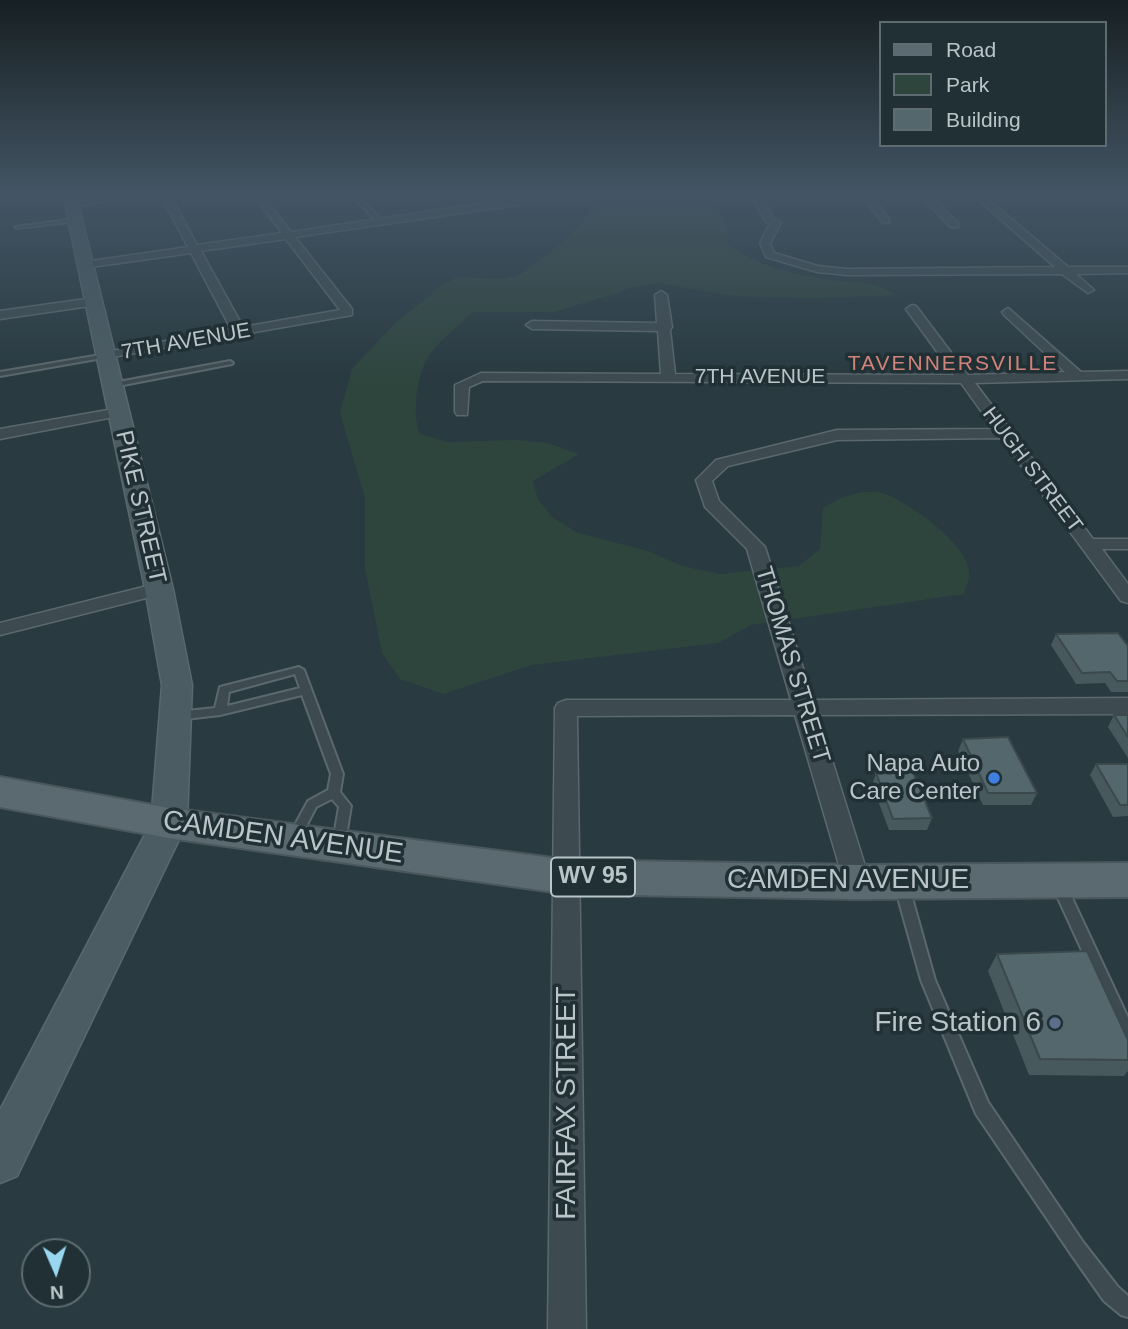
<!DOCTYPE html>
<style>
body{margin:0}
#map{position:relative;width:1128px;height:1329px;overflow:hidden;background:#293a40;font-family:Arial,sans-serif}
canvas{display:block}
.legend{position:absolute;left:879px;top:21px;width:228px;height:126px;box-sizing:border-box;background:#213035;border:2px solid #5e6c71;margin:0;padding:9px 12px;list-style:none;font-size:21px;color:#bac5ca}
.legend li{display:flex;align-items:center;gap:14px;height:35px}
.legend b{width:35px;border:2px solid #5e6c71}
.north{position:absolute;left:21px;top:1238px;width:70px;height:70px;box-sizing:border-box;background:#213035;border:2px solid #5e6c71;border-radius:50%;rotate:177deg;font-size:19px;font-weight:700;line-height:28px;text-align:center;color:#bac5ca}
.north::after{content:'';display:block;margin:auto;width:24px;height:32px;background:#99d7f0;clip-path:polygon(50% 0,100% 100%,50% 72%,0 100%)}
</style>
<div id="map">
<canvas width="1128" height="1329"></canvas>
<ul class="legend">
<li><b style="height:9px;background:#5b6a70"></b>Road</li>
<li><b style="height:19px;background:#2e453e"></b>Park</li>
<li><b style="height:19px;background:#54676c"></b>Building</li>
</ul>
<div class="north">N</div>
</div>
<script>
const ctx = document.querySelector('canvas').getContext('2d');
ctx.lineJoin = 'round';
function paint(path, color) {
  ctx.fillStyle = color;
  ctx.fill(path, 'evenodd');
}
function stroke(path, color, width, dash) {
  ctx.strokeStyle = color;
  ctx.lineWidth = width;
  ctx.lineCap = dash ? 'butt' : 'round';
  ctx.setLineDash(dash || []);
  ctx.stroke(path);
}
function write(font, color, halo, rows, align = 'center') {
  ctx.font = font + ' Arial,sans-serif';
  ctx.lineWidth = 7;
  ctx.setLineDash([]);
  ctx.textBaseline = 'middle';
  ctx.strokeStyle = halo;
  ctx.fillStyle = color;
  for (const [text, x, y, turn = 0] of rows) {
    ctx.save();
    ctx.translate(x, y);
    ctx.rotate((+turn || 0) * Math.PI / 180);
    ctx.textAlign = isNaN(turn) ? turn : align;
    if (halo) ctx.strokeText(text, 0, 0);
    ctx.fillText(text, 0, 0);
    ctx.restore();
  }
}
paint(new Path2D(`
 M615,195H677L718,209L728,230V244C759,267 795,275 832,280C855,283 877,282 896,295L812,298L735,296L658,283L634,287L555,312H473C460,324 445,336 433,350C417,368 411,413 420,434L447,442L516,440L548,443L579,454L533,481L538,499L552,517L578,533L648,551L682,566L720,574L799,566L820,549L823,508C840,497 864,487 885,494C909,503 969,544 969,573C970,579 966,587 964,594L751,625L718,643L532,665L443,694L400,679L382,653L365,569V498L340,413L352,369L393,325L444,284L458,277L504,279L523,273L570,236L598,203Z`), '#2e453e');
const lane = new Path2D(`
 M351,195H356L383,221V223H379Z
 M75,219L77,221L17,228L15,227Z
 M106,354L109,356L108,357L0,376V372Z
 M230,361L233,363L232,364L113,387L110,385L113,383Z
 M299,667L304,670L343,774L340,792L351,806L345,842L344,846L339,847L334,846L333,842L339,807L332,799L316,807L299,840L295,841L291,840L289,836L308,801L328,790L331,774L302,695L220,715L177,720L173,719L171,716L173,713L177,712L215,708L220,687ZM295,674L300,688L227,706L229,692Z
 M1059,879L1064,881L1066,885L1128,1018V1042L1123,1040L1052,885L1054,881Z
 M902,881L907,883L909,887L935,980L988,1102L1083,1242L1118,1287L1128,1296V1317L1121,1315L1104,1301L1071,1254L976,1114L921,980L895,887L897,883Z`);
const street = new Path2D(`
 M119,195H149L71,207L66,204Z
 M161,195H170L197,245L282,233L253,195H262L291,232L537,195L517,205L295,237L352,309V315L101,359L99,356L106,352L231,329L191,253L84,268L79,265L84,262L188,247ZM286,239L340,310L243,327L201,251Z
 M751,195H760L774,219L781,223L770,243L774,253L818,266L847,269L1055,267L973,195H983L1068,267H1128V273L1076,274L1094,290L1088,293L1062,274L847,275L817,272L766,257L760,243L770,224L765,221Z
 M861,195H870L889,219V223H883Z
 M921,195H930L958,223V227H950Z
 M661,291L667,295L672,327L670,330L675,374L954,375L906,309L912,305L916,306L968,375L1065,372L1004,315L1002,312L1008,308L1081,372L1128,371V379L975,383L1093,539H1128V549H1102L1128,584V603L1121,601L1001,438L837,440L728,466L712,481L719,501L765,547L813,700L1128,698V714L818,715L870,882L866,890L857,893L848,890L844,882L795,715L577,716L586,1329H548L555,708L558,703L566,700H791L747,549L705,507L696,480L716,460L837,430L994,429L961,383L483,381L469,387L467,415H457L455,412V385L481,373L661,374L658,331L532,329L526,325L532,321L657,323L655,295Z
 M93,298L99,302L97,305L0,319V311Z
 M119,408L124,409L126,412L124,415L0,439V429Z
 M159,583L166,585L169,589L166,593L0,635V623Z`);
const secondary = new Path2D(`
 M63,195H76L173,589L192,685L187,823L17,1176L0,1183V1110L151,823L162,685L145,589Z`);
const primary = new Path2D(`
 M0,777L169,808L568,860L857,865L1128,863V897L857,899L568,894L169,838L0,807Z`);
stroke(lane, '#5b686d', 4);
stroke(street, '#5b686d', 3);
stroke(secondary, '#5b686d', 3);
stroke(primary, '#4a575c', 4);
paint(lane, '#3d4b50');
paint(street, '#3d4b50');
paint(secondary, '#4b5c63');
paint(primary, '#5b6a70');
paint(new Path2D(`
 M1056,634L1128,646V692H1111L1105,683L1076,684L1051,645Z
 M1114,715H1128V758L1108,727Z
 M963,739L1037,793L1031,805H983L958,751Z
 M1096,764H1128V816L1113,817L1090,775Z
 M876,773L932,818L927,830H889L872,785Z
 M997,954L1128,1040V1071L1124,1076L1029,1075L988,971Z`), '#48595d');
const building = new Path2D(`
 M1118,633L1128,646V681H1117L1110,672L1082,673L1056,634Z
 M1114,715H1128V737Z
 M1008,737L1037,793H988L963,739Z
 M1096,764H1128V805H1120Z
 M913,772L932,818L893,819L876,773Z
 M1087,951L1128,1040V1060L1040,1059L997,954Z`);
paint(building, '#54676c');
stroke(building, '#3b484c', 2);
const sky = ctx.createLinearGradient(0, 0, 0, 381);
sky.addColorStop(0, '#172023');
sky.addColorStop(0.51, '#435564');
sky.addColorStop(1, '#43556400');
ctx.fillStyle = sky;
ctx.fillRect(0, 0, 1128, 381);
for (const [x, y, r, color] of [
 [994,778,7,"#3f7fe0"],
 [1055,1023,7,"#5c6f8a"]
]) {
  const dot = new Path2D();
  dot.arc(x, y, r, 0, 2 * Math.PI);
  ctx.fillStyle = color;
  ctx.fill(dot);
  stroke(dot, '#213035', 2.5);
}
write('21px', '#bac5ca', '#213035', [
 ["7TH AVENUE",186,342,-10],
 ["7TH AVENUE",760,377],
 ["HUGH STREET",1032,470,53]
]);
ctx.letterSpacing = '2px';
write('21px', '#d08379', '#213035', [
 ["TAVENNERSVILLE",953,364]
]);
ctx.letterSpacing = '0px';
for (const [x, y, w] of [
 [593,877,84]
]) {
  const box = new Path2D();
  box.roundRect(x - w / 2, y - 19.5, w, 39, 5);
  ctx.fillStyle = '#213035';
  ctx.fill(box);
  stroke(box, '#bac5ca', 2);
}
write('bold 23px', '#bac5ca', null, [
 ["WV 95",593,877]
]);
write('24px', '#bac5ca', '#213035', [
 ["PIKE STREET",140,507,77],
 ["THOMAS STREET",792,665,73]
]);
write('24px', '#bac5ca', '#213035', [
 ["Napa Auto",980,764],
 ["Care Center",980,792]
], 'right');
write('28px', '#bac5ca', '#213035', [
 ["CAMDEN AVENUE",283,838,8],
 ["CAMDEN AVENUE",848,880],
 ["FAIRFAX STREET",567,1103,-90]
]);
write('28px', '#bac5ca', '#213035', [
 ["Fire Station 6",1041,1023]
], 'right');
</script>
